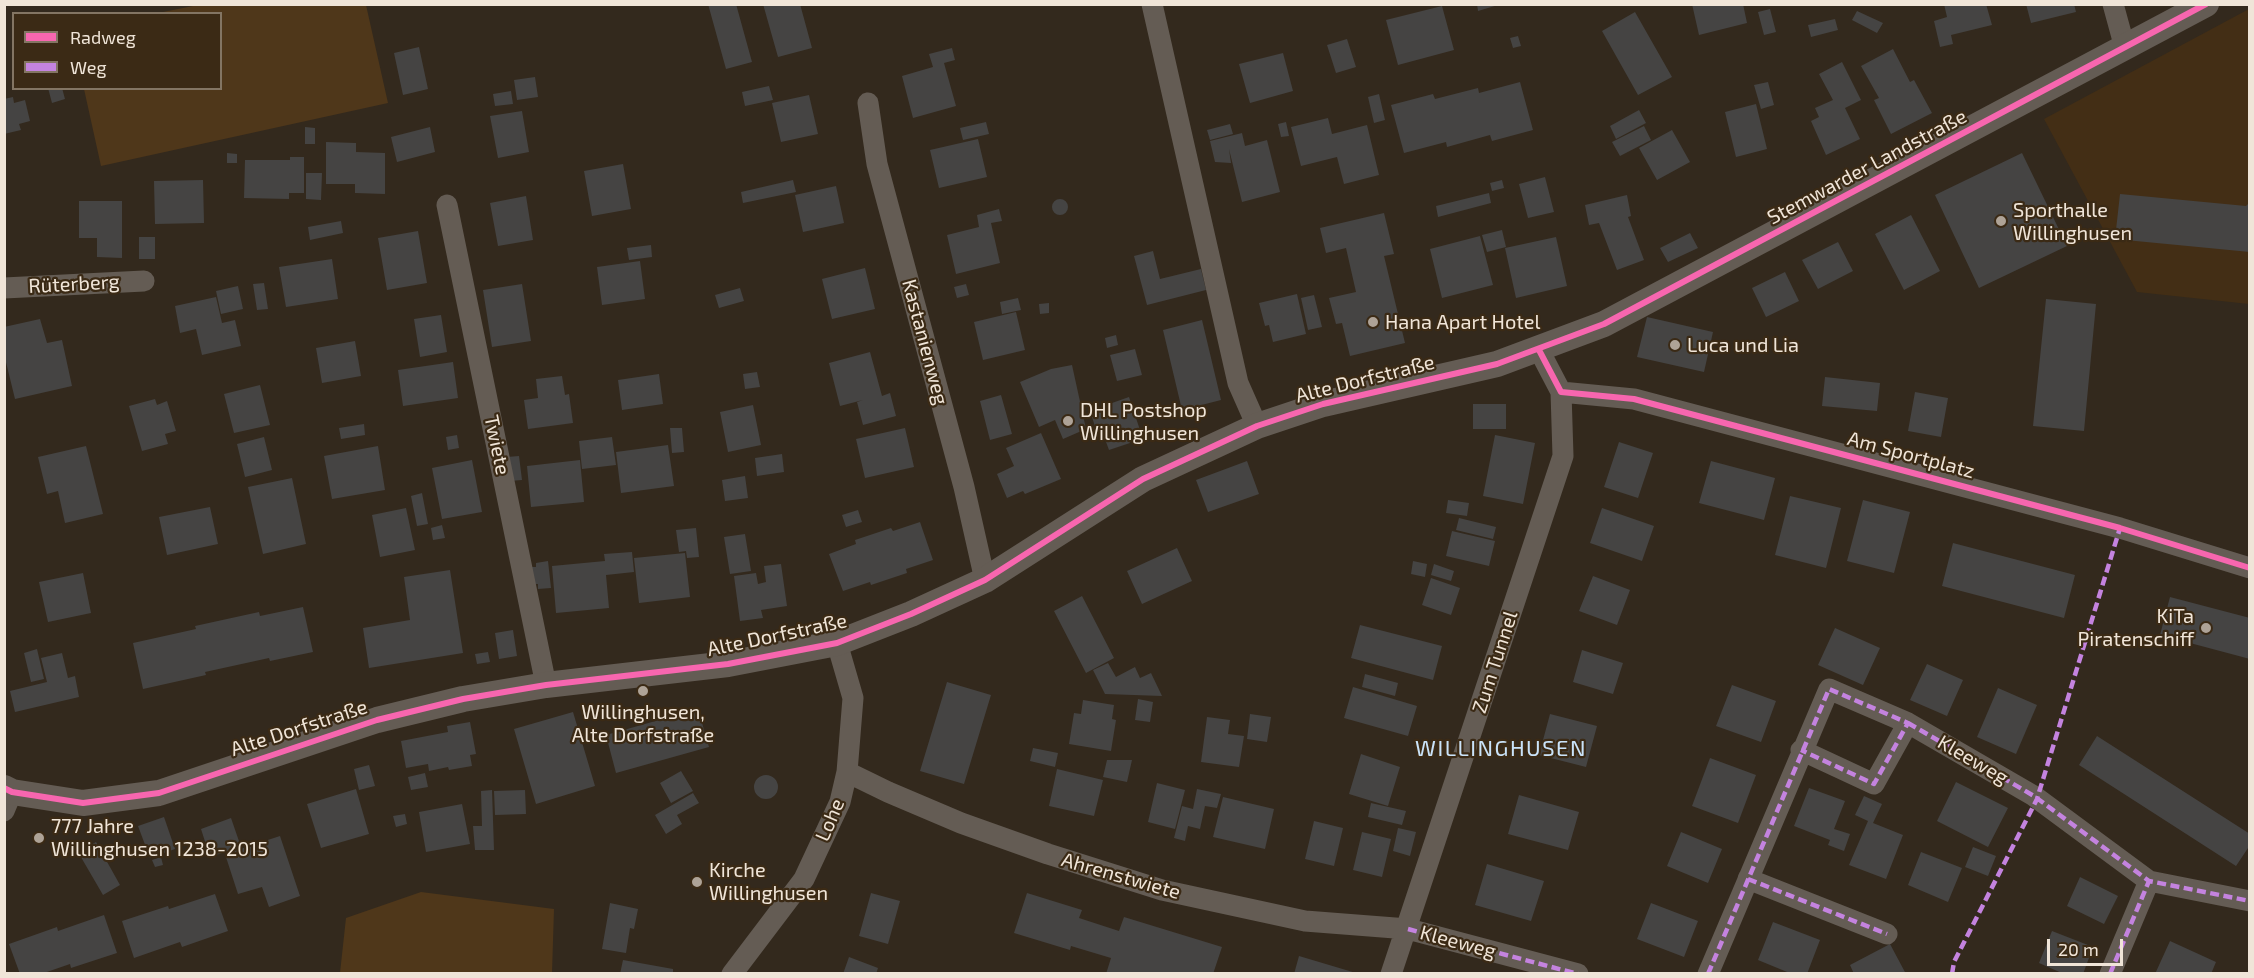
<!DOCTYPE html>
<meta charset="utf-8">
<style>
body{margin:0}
#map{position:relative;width:2254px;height:978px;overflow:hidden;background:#33291d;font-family:"Exo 2",sans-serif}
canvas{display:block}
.frame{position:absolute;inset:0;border:6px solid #f0e5d8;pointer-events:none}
.legend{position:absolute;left:12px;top:12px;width:210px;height:78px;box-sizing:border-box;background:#3b2a15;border:2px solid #837563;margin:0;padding:8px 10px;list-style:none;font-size:18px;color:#f0e5d8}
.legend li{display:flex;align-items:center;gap:12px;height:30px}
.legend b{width:30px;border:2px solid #837563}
.scale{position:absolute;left:2047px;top:939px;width:76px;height:27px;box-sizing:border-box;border:3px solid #f0e5d8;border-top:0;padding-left:8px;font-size:18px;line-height:21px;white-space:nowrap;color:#f0e5d8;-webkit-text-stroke:4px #3b2a15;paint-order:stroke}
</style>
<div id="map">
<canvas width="2254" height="978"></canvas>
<div class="frame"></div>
<ul class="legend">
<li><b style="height:8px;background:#f766af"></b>Radweg</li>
<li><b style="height:8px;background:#c483df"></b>Weg</li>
</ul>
<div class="scale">20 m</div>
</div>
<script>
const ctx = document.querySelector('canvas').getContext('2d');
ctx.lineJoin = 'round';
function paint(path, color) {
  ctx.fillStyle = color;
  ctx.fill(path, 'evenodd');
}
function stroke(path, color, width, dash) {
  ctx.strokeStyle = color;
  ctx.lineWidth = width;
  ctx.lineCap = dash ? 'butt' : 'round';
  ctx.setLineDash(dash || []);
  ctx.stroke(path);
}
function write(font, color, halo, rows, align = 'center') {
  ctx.font = font + ' "Exo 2",sans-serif';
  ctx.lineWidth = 4.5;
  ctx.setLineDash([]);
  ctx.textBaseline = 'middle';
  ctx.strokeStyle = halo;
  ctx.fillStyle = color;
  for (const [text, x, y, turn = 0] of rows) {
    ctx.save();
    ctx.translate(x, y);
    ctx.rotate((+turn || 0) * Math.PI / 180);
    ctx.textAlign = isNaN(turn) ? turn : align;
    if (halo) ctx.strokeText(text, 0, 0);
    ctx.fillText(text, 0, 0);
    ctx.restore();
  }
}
paint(new Path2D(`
 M2249,9V304L2137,292L2044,119Z`), '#432e15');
paint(new Path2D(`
 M198,5H366L388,103L101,166L84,89L220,88V14L158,13Z
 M421,892L554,909L552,973H340L346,918Z`), '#4f371a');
paint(new Path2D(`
 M708,4H736L752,62L726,69Z
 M763,4H800L812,48L778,57Z
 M1477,4H1498V5L1478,11Z
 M1692,4H1743L1747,23L1699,35Z
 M1944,4H1986L1992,25L1951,35L1953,44L1940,47L1934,21L1947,17Z
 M2026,4H2074L2076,12L2031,23Z
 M1442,6L1454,50L1398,65L1386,20Z
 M1770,9L1776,32L1764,35L1758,12Z
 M1857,11L1883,23L1877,33L1852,20Z
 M1635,12L1672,77L1638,95L1602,31Z
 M1835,19L1838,30L1811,37L1808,25Z
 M1518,36L1521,46L1513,48L1510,38Z
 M1347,39L1356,67L1336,73L1327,45Z
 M419,47L428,89L403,95L394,53Z
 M952,48L955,60L944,63L956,106L913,118L902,76L933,67L929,54Z
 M1893,49L1910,82L1914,80L1932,113L1891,134L1874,100L1879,98L1861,66Z
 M1283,53L1293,91L1250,103L1239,64Z
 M1842,62L1861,100L1845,108L1860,139L1826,155L1811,121L1819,117L1815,108L1833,100L1819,74Z
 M535,77L538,97L517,100L514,80Z
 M1520,82L1533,130L1492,141L1490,135L1447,147L1446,142L1404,153L1391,105L1433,94L1435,99L1478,88L1479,93Z
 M1768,82L1774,105L1761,109L1754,85Z
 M769,86L773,100L745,106L742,92Z
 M48,88H62L65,99L52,103Z
 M511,91L513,104L495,106L493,94Z
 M1379,94L1385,120L1374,123L1368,97Z
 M809,95L818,134L781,142L772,103Z
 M13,97L14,103L25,100L30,121L19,124L21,130L4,134V99Z
 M1756,104L1767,149L1736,157L1725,112Z
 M1639,110L1646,123L1616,139L1610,126Z
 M522,111L529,152L498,158L490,116Z
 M1328,118L1332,134L1367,125L1379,175L1344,184L1337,157L1301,166L1291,127Z
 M986,122L989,134L963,140L960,128Z
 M1286,122L1289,136L1281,137L1278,124Z
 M1230,124L1233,134L1210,140L1207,130Z
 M1644,126L1651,140L1620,156L1612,142Z
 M305,127L315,128V144H305Z
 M430,127L435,152L397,162L391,137Z
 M1672,130L1690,162L1657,180L1639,148Z
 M1242,133L1245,146L1267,140L1280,192L1242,202L1229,149L1231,163L1215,162L1210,141Z
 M978,139L987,177L939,188L930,150Z
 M326,142L356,143V152L385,153V194L355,193V184H326Z
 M227,153L237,154V163H227Z
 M2022,153L2067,246L1979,288L1935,195Z
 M290,157H304V193H289V199L244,198L245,160H290Z
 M623,164L631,209L592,216L584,171Z
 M306,173H322L321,200L306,199Z
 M1545,177L1554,212L1528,218L1519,184Z
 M203,180L204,223L155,224L154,181Z
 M793,180L796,192L743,203L741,192Z
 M1502,180L1504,188L1492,191L1490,183Z
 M836,186L844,223L803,232L795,195Z
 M1489,193L1491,203L1438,217L1436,206Z
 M2120,194L2246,206L2250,202V252L2115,239Z
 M1627,195L1631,216L1628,217L1644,260L1617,270L1599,223L1589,225L1585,205Z
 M526,196L533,240L498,246L490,203Z
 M1052 207a8 8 0 1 1 16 0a8 8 0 1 1-16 0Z
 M79,201H122V258L97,257V238H79Z
 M999,209L1002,221L991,223L1000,263L956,274L947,235L979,227L977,215Z
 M1384,213L1394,254L1384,256L1405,343L1350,356L1342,323L1336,324L1329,298L1356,292L1346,248L1326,253L1320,228Z
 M1911,215L1940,271L1904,290L1875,234Z
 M341,221L343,233L310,240L308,227Z
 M1502,230L1506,247L1487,252L1482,235Z
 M418,231L427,283L387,290L378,238Z
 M1690,233L1698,248L1668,262L1660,248Z
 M1480,236L1493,285L1442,298L1430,249Z
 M139,237H155V259H139Z
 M1556,237L1567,286L1516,298L1505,248Z
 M1838,242L1853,271L1818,289L1802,260Z
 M651,245L652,257L629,260L627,248Z
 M1153,251L1160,279L1201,269L1206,290L1147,305L1134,256Z
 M332,259L338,299L286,307L279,267Z
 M640,261L645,299L602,305L597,267Z
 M865,268L875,309L832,319L822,279Z
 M1785,272L1799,301L1766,317L1752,288Z
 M264,283L268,309L257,310L253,284Z
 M522,284L531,341L492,347L483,290Z
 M966,284L969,295L957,298L954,287Z
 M238,286L243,309L221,314L216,291Z
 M740,288L744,301L719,308L715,295Z
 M1297,294L1306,334L1273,342L1269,325L1265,326L1259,303Z
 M1314,295L1322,327L1308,330L1301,298Z
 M216,297L222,323L235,320L241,346L202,355L196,329L180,333L175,306Z
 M1018,298L1021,310L1002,314L1000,302Z
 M2046,299L2096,304L2084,431L2033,426Z
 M1049,303V313L1040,314L1039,304Z
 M1016,312L1025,350L983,360L974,322Z
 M441,315L447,352L420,357L414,319Z
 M1647,317L1713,332L1704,372L1637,357Z
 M40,319L47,343L62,340L72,386L15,399L4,354V327Z
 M1202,320L1221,400L1182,410L1163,330Z
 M1116,335L1118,345L1107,348L1105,338Z
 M355,341L361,376L322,383L316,348Z
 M1135,349L1142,375L1117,381L1110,355Z
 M870,352L882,396L890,393L896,416L863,425L857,402L863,400L840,406L829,363Z
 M453,362L458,398L403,406L398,370Z
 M1072,365L1086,429L1063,439L1055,420L1039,427L1020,382L1051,369Z
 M757,372L760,387L745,389L743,374Z
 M659,374L663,404L622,410L618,380Z
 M562,376L565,395L569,394L573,423L528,429L524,400L538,398L536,379Z
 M1825,377L1880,383L1877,411L1822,406Z
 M260,385L270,425L234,433L224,394Z
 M1915,392L1948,398L1941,437L1908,431Z
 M1001,395L1012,434L990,440L980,401Z
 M1129,397L1141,433L1128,437L1130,443L1109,450L1102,431L1097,433L1092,417L1097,415L1095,409Z
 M155,399L157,405L167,401L176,431L165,434L168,444L142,451L129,406Z
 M1473,404H1506V429H1473Z
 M753,405L761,445L728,452L720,412Z
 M364,424L365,435L341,439L339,428Z
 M670,428H682L684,452L672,453Z
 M905,428L914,467L865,478L856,439Z
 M1041,433L1061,479L1025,494L1023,491L1007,498L997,474L1014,466L1006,448Z
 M457,435L459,448L448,450L446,437Z
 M1495,435L1535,443L1523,504L1483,496Z
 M264,437L272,470L245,477L237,444Z
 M612,437L616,465L582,469L579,441Z
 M1619,442L1653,453L1638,498L1604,487Z
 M668,445L674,486L621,493L616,452Z
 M86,446L103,514L65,523L58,491L47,494L38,457Z
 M378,446L385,490L332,499L324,456Z
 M782,454L784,472L757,476L755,458Z
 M519,456L522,480L510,481L507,457Z
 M472,460L482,512L442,519L432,468Z
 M580,460L584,502L531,507L527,466Z
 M1247,461L1259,494L1208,512L1196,480Z
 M1711,461L1775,478L1764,520L1699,503Z
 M745,476L748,498L725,501L722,480Z
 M292,478L306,544L263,554L248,487Z
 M422,493L428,524L417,526L411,496Z
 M1790,496L1841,508L1826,568L1775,555Z
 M1448,500L1469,503L1467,516L1446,513Z
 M1863,500L1910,512L1894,573L1847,561Z
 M210,507L218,544L167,555L159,517Z
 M406,508L415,550L380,557L372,515Z
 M1602,508L1654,526L1642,561L1590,543Z
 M858,510L862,522L846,527L842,515Z
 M1459,518L1496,527L1493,539L1456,530Z
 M920,522L933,560L906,569L907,573L871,585L870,582L843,591L829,554L856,544L855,540L891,528L893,531Z
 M442,525L445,538L433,540L431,528Z
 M696,528L699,557L687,558L686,551L679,552L676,530Z
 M1452,531L1495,541L1489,566L1446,556Z
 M745,534L751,571L730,574L724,537Z
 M1953,543L2075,575L2064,618L1942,586Z
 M1177,548L1192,581L1142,604L1127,571Z
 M632,552L634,572L606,575L609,608L556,613L552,566L605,561L604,554Z
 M685,553L690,597L639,603L634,558Z
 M548,561L551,588L538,589V584H533L531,567H536V563Z
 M1413,561L1427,564L1425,577L1411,574Z
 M781,564L787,606L761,610L763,618L740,621L734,576L756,573L758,584L766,582L764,566Z
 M1434,564L1454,571L1451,581L1431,575Z
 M450,570L463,653L369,668L363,628L410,620L404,577Z
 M83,573L91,613L48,622L39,582Z
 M1593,576L1630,590L1617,625L1579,611Z
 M1431,578L1460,588L1451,615L1422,605Z
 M1082,596L1114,658L1086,673L1054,611Z
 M2170,597L2250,618V659L2160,635Z
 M303,607L313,652L270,661L269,658L205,672L206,675L143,689L133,643L196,629L195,626L259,612L260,616Z
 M1360,625L1442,646L1433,680L1351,658Z
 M1835,628L1880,648L1863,685L1818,665Z
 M513,630L517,656L499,659L495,633Z
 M37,649L44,679L31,682L24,653Z
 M1582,650L1623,663L1613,694L1573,682Z
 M488,652L490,662L477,664L475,654Z
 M62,653L68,678L75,676L79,697L15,712L10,691L47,682L41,658Z
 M1108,663L1116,677L1135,667L1140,678L1151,673L1162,696L1105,694L1093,670Z
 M1927,664L1963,680L1947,716L1910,700Z
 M1365,674L1398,683L1395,696L1362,687Z
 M947,682L991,695L964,784L920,771Z
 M1732,685L1776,701L1761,742L1716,726Z
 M1353,687L1417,706L1408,736L1344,718Z
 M1998,688L2037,705L2016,754L1977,737Z
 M1138,699L1153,702L1150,722L1135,720Z
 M1083,700L1114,705L1112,719L1116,720L1111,751L1069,744L1074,713L1081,714Z
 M698,709L709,747L616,773L606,735Z
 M573,712L595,786L536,804L514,729Z
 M1250,714L1271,717L1267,742L1247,739Z
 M1550,714L1597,726L1586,767L1539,755Z
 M1207,717L1230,720L1228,734L1244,736L1239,767L1201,762Z
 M470,722L476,754L470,755L472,766L449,770L448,767L429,771L428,764L406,768L401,741L448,732L447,726Z
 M2097,736L2250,834V845L2236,866L2079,765Z
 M1033,748L1058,753L1055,767L1030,761Z
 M1361,754L1400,767L1388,806L1349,794Z
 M1710,758L1756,775L1738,823L1692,806Z
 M1107,760H1132L1127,782L1103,777Z
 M369,765L375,786L359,790L354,769Z
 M1057,769L1103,780L1094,816L1049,806Z
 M681,771L693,791L671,803L660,783Z
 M425,773L428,787L411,790L408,777Z
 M754 787a12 12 0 1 1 24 0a12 12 0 1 1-24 0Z
 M1956,782L2008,808L1988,847L1937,821Z
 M1157,783L1185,790L1175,829L1148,822Z
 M1809,788L1845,801L1834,829L1850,834L1844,851L1828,845L1830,840L1794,826Z
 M356,789L369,834L321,848L307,804Z
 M1197,789L1221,794L1217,808L1205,806L1200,829L1188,826L1185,841L1174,838L1182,806L1193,809Z
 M492,790L494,850H475L473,826H482L481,791Z
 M525,790L526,814L495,815L494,791Z
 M693,793L699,803L677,815L682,824L666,834L655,815Z
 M1519,795L1579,812L1568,850L1508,834Z
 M1864,796L1882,804L1873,823L1903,835L1886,879L1849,865L1868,821L1855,815Z
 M1223,797L1274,809L1265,849L1213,837Z
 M1371,803L1406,811L1402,825L1368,817Z
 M462,804L470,844L426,852L419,812Z
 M405,814L407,824L396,827L393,816Z
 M164,817L175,849L150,858L138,826Z
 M231,818L241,847L210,857L201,829Z
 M1314,821L1343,828L1334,866L1305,859Z
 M1398,828L1416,832L1410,856L1393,851Z
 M1362,832L1391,839L1382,877L1353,870Z
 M1681,832L1722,849L1708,883L1667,866Z
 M280,836L300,896L269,907L262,887L238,894L225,854Z
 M96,842L120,885L103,895L78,852Z
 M1973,847L1996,856L1988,876L1965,867Z
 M1921,852L1962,868L1948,902L1908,885Z
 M161,857L163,865L155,867L152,860Z
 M1487,864L1544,881L1531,921L1475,905Z
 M2080,877L2118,896L2104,924L2067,906Z
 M871,893L900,901L888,944L859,936Z
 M1027,893L1082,910L1079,918L1119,931L1124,917L1222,947L1213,974H1106L1111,958L1071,946L1070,950L1014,933Z
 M215,894L228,931L182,947L180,942L134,958L122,921L168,906L169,909Z
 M610,903L638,909L634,929L630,928L626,953L602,949Z
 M1651,903L1698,921L1684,957L1637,939Z
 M104,915L117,953L71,968L70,964L41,974H20L9,944L57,927L58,931Z
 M1773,922L1820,940L1807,974H1792L1758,960Z
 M2052,931L2093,947L2083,974H2064L2039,963Z
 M2170,941L2216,962L2211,974H2155Z
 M1890,944L1906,974H1854L1850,965Z
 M1299,956L1356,973V974H1294Z
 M849,957L878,968L876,974H843Z
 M623,960L673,969V974H620Z`), '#454443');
stroke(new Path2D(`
 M1152,4L1238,383L1257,426
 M2113,4L2125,48
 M868,103L877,164L964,487L985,580
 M447,205L546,685
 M4,288L144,281
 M1561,392L1634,399L2120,528L2250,568
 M1908,723L2034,796L2149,881L2250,901
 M847,772L888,792L961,823L1048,854L1162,890L1305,921L1408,929L1578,974
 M4,811L12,792
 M1748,879L1887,934
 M732,974L804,879L840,802L847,772L853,698L837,643
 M1391,974L1563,456L1561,392L1539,350
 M1708,974L1829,689L1908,723L1874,784L1801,750
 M2110,974L2149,881`), '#645c54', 21);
stroke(new Path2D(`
 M4,788L12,792L83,803L159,793L377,720L463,699L546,685L728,664L837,643L911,614L985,580L1143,479L1257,426L1323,404L1497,364L1604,324L2206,4`), '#645c54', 26);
stroke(new Path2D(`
 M1908,723L2034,796L2149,881L2250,901
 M1748,879L1887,934
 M1408,929L1578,974
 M1708,974L1829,689L1908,723L1874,784L1801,750
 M1952,974L1954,962L2037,799L2120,528
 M2110,974L2149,881`), '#c483df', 4.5, [9, 4.5]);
stroke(new Path2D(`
 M1539,350L1561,392L1634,399L2120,528L2250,568
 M4,788L12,792L83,803L159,793L377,720L463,699L546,685L728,664L837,643L911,614L985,580L1143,479L1257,426L1323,404L1497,364L1604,324L2206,4`), '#f766af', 6);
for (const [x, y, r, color] of [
 [2001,221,6,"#aea397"],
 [1373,322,6,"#aea397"],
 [1675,345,6,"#aea397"],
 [1068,421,6,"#aea397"],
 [2206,628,6,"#aea397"],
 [643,691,6,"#aea397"],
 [39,838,6,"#aea397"],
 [697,882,6,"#aea397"]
]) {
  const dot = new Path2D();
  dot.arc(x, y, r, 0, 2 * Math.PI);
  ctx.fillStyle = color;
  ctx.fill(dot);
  stroke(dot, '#3b2a15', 2);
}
write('20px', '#f0e5d8', '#3b2a15', [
 ["Stemwarder Landstraße",1867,167,-28],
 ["Rüterberg",74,284,-3],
 ["Kastanienweg",925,342,75],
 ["Alte Dorfstraße",1365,379,-14],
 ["Twiete",497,445,78],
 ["Am Sportplatz",1911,455,15],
 ["Alte Dorfstraße",777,635,-12],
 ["Zum Tunnel",1495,662,-72],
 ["Alte Dorfstraße",299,728,-18],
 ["Kleeweg",1973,760,30],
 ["Lohe",830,820,-67],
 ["Ahrenstwiete",1121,876,16],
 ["Kleeweg",1458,942,15]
]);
write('20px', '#f0e5d8', '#3b2a15', [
 ["Sporthalle",2013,210],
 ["Willinghusen",2013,233],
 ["Hana Apart Hotel",1385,322],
 ["Luca und Lia",1687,345],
 ["DHL Postshop",1080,410],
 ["Willinghusen",1080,433],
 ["KiTa",2194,616,"right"],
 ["Piratenschiff",2194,639,"right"],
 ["Willinghusen,",643,712,"center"],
 ["Alte Dorfstraße",643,735,"center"],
 ["777 Jahre",51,826],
 ["Willinghusen 1238-2015",51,849],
 ["Kirche",709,870],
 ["Willinghusen",709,893]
], 'left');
ctx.letterSpacing = '1.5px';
write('22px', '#cae3f9', '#3b2a15', [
 ["WILLINGHUSEN",1501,749]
]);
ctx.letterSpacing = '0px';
</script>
